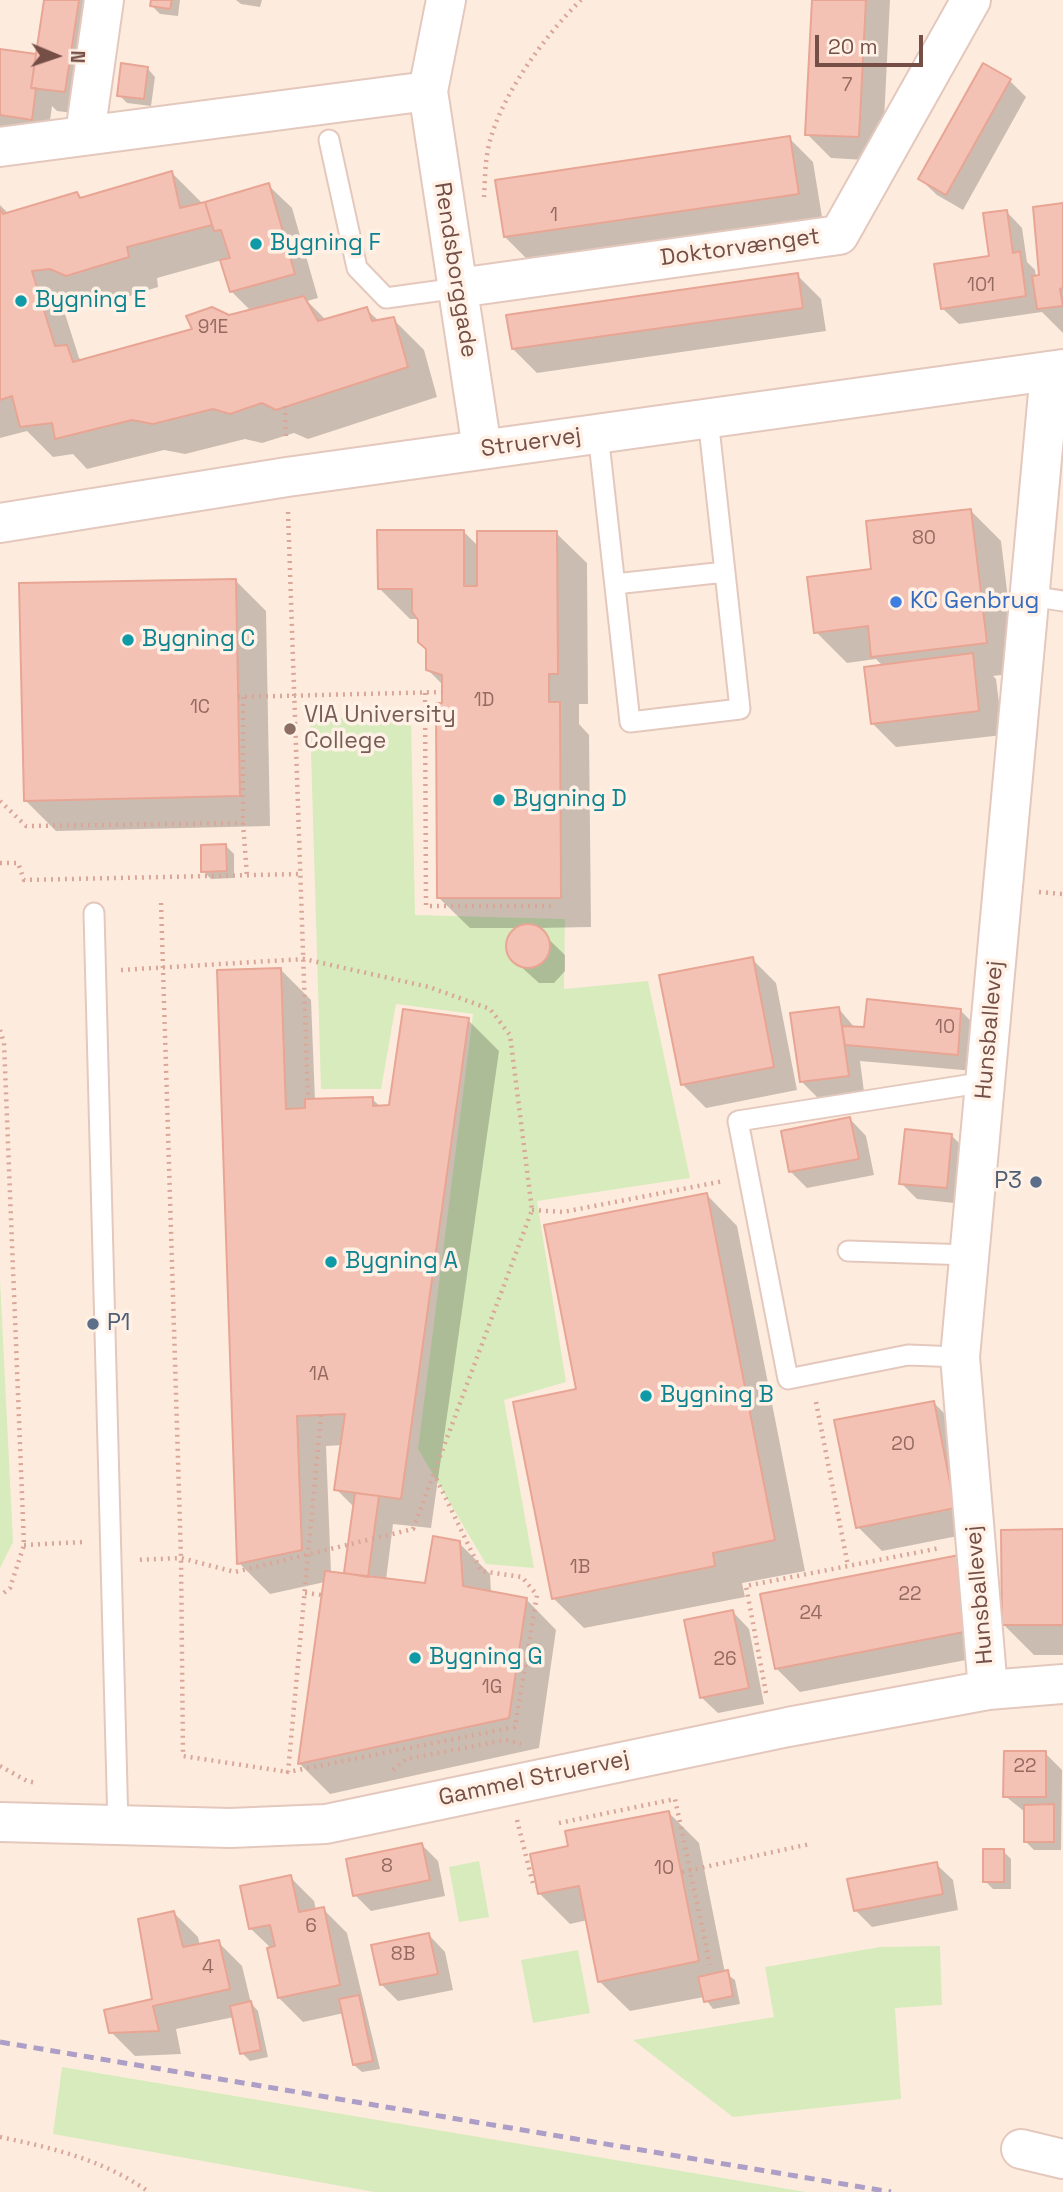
<!DOCTYPE html>
<meta charset="utf-8">
<style>
body{margin:0}
#map{position:relative;width:1063px;height:2192px;overflow:hidden;background:#fdecde;font-family:"Space Grotesk",sans-serif}
canvas{display:block}
.north{position:absolute;left:21px;top:21px;width:70px;height:70px;-webkit-text-stroke:5px #fff1e6;paint-order:stroke;rotate:92deg;font-size:19px;font-weight:700;line-height:28px;text-align:center;color:#754e45}
.north::after{content:'';display:block;margin:auto;width:24px;height:32px;background:#754e45;clip-path:polygon(50% 0,100% 100%,50% 72%,0 100%)}
.scale{position:absolute;left:815px;top:35px;width:108px;height:32px;box-sizing:border-box;border:4px solid #754e45;border-top:0;padding-left:9px;font-size:21px;line-height:24px;white-space:nowrap;color:#754e45;-webkit-text-stroke:5px #fff1e6;paint-order:stroke}
</style>
<div id="map">
<canvas width="1063" height="2192"></canvas>
<div class="north">N</div>
<div class="scale">20 m</div>
</div>
<script>
const ctx = document.querySelector('canvas').getContext('2d');
ctx.lineJoin = 'round';
function paint(path, color) {
  ctx.fillStyle = color;
  ctx.fill(path, 'evenodd');
}
function stroke(path, color, width, dash) {
  ctx.strokeStyle = color;
  ctx.lineWidth = width;
  ctx.lineCap = dash ? 'butt' : 'round';
  ctx.setLineDash(dash || []);
  ctx.stroke(path);
}
function write(font, color, halo, rows, align = 'center') {
  ctx.font = font + ' "Space Grotesk",sans-serif';
  ctx.lineWidth = 7;
  ctx.setLineDash([]);
  ctx.textBaseline = 'middle';
  ctx.strokeStyle = halo;
  ctx.fillStyle = color;
  for (const [text, x, y, turn = 0] of rows) {
    ctx.save();
    ctx.translate(x, y);
    ctx.rotate((+turn || 0) * Math.PI / 180);
    ctx.textAlign = isNaN(turn) ? turn : align;
    if (halo) ctx.strokeText(text, 0, 0);
    ctx.fillText(text, 0, 0);
    ctx.restore();
  }
}
paint(new Path2D(`
 M411,717L415,915L565,919L564,989L648,981L690,1178L537,1201L566,1382L504,1400L534,1568L486,1564L418,1449L473,1014L396,1004L381,1089H321L310,719Z
 M0,1279L13,1542L0,1568Z
 M479,1861L489,1917L459,1922L449,1867Z
 M940,1946L942,2005L895,2008L901,2099L733,2117L633,2040L774,2017L765,1967L880,1947Z
 M578,1950L590,2013L533,2023L521,1960Z
 M62,2067L806,2192H374L53,2134Z`), '#d8ebbd');
paint(new Path2D(`
 M46,0H105L89,115L57,111L52,106L48,135L0,128V51L37,58Z
 M153,0H180L178,16L160,14L152,6Z
 M236,0H262L260,7L241,4Z
 M813,0H890L882,161L831,158L807,134Z
 M983,66L1010,81L1026,97L963,210L937,195L920,179Z
 M148,69L155,77L151,106L127,103L119,95Z
 M789,138L813,162L822,217L529,261L505,237Z
 M172,173L203,204L268,185L292,208L318,298L307,301L326,320L366,309L379,321L393,319L424,350L437,397L308,439L294,433L262,443L245,439L185,454L164,450L87,469L73,454L53,457L27,431L0,438V205L9,214L76,194L81,199ZM222,260L231,291L251,311L82,361L79,358L61,301L82,299L98,306L158,287L157,278Z
 M1063,205V333L1042,312L959,324L942,308L991,258L1006,211L1022,228L1027,262L1035,270L1036,277L1040,276Z
 M797,275L821,299L826,331L537,373L513,349Z
 M970,510L1001,541L1017,673L993,676L996,679L1003,735L896,747L872,723L883,666L876,659L847,663L816,632L873,571Z
 M463,531L479,547L556,533L587,563L588,704H579V724L589,735L591,927L537,928L565,955V971L554,983H539L508,955L507,941L517,928H470L439,898L443,685L428,670L427,649L420,619H410L380,589Z
 M235,580L266,611L270,826L56,831L25,800Z
 M226,846L234,854V878L211,879L203,871Z
 M752,959L776,983L797,1090L706,1108L682,1084Z
 M280,969L311,1000L315,1101L372,1099L381,1107H390L468,1020L499,1051L431,1528L393,1524L386,1580L427,1585L459,1543L490,1574L491,1593L526,1599L556,1630L539,1748L330,1794L300,1764L325,1582L270,1594L239,1563ZM343,1445L336,1489L355,1508L346,1575L331,1573L326,1446Z
 M839,1009L855,1028L866,1029L960,1010L977,1027L974,1071L860,1061L864,1092L818,1098L802,1082Z
 M850,1119L866,1136L874,1175L807,1188L791,1172Z
 M951,1135L968,1152L963,1204L917,1199L901,1183Z
 M707,1195L737,1226L805,1571L742,1583L745,1597L584,1628L553,1598L579,1391Z
 M934,1403L958,1427L978,1532L882,1551L858,1527Z
 M1063,1531V1655H1034L1003,1624Z
 M958,1557L997,1654L800,1692L776,1668Z
 M733,1612L749,1629L764,1704L718,1713L701,1697Z
 M1045,1753L1062,1770L1061,1850H1034L1026,1842L1025,1812L1005,1796Z
 M669,1813L699,1843L725,1973L735,1980L740,2004L713,2009L704,1997L630,2011L599,1981L588,1920L570,1924L539,1893L570,1848Z
 M422,1845L438,1861L445,1896L371,1911L355,1895Z
 M1003,1851L1011,1859V1889H993L985,1881Z
 M936,1864L953,1880L958,1910L872,1927L856,1911Z
 M290,1877L314,1901L316,1910L323,1909L347,1933L380,2069L362,2072L354,2065L344,2013L303,2022L279,1998L271,1948L251,1929Z
 M174,1913L198,1937L200,1946L218,1942L242,1966L251,2003L258,2011L268,2057L250,2061L242,2053L234,2017L176,2029L181,2054L135,2056L111,2032L154,2000L145,1958Z
 M429,1935L445,1952L453,1990L398,2001L381,1984Z`), '#0003');
const building = new Path2D(`
 M44,0H79L65,92L31,88Z
 M151,0H172L170,9L150,6Z
 M812,0H866L859,137L805,135Z
 M0,49L36,54L31,88H36L32,120L0,115Z
 M121,63L148,67L144,99L117,96Z
 M983,63L1011,79L946,195L918,179Z
 M790,136L799,194L504,237L495,180Z
 M172,171L180,208L205,202L212,225L127,247L129,257L66,276L50,269L32,271L55,346L67,345L73,362L192,329L186,316L212,307L229,315L304,296L318,321L367,307L372,321L394,317L408,367L276,410L262,403L230,414L213,409L153,424L132,420L55,439L52,423L20,427L12,396L0,400V209L3,214L77,192L80,198Z
 M269,183L295,274L230,292L220,260L230,258L221,230L214,231L205,202Z
 M1063,203V288L1060,289L1063,306L1037,309L1032,276L1039,275L1033,207Z
 M1007,210L1013,253L1020,251L1026,296L941,309L934,264L989,256L983,213Z
 M798,273L803,308L512,349L506,315Z
 M971,509L987,643L871,657L868,626L814,633L807,577L871,569L866,521Z
 M377,530H464V586H477V531H557L558,674H549V702H560L561,898H437L436,703H442V675L426,670V649L418,642V620L412,612V589H378Z
 M236,579L240,796L24,801L19,583Z
 M973,653L979,711L871,724L864,667Z
 M226,844L227,871L201,872V845Z
 M506 946a22 22 0 1 1 44 0a22 22 0 1 1-44 0Z
 M753,957L774,1067L681,1085L659,975Z
 M281,968L286,1109L305,1108V1099L373,1097V1106L389,1105L403,1009L469,1018L401,1499L334,1490L345,1414L297,1416L302,1550L237,1564L217,970Z
 M867,999L961,1009L958,1055L845,1045L842,1026L864,1027Z
 M839,1007L849,1076L800,1082L790,1013Z
 M850,1117L859,1159L789,1172L781,1131Z
 M905,1129L952,1134L947,1188L899,1184Z
 M707,1193L775,1540L713,1553L715,1566L552,1599L513,1402L576,1389L544,1225Z
 M934,1401L955,1508L856,1528L834,1420Z
 M355,1493L379,1496L368,1577L344,1573Z
 M1063,1529V1625H1002L1001,1530Z
 M433,1536L460,1541L463,1586L527,1598L509,1718L298,1764L325,1571L425,1583Z
 M959,1555L974,1630L775,1669L760,1594Z
 M733,1610L749,1688L700,1698L684,1620Z
 M1004,1751H1046V1797H1003Z
 M1054,1804V1842H1024V1805Z
 M669,1811L699,1961L598,1982L579,1886L538,1894L530,1854L568,1846L565,1831Z
 M422,1843L430,1880L353,1896L346,1859Z
 M983,1849H1004V1882H983Z
 M937,1862L943,1894L854,1911L847,1879Z
 M291,1875L299,1912L324,1907L340,1985L278,1998L267,1948L275,1946L270,1925L249,1929L240,1886Z
 M174,1911L183,1947L219,1940L230,1989L153,2006L159,2031L109,2033L104,2010L152,1999L138,1919Z
 M429,1933L438,1974L380,1985L371,1945Z
 M728,1970L733,1996L704,2002L698,1977Z
 M359,1995L373,2061L353,2065L339,1999Z
 M251,2001L261,2050L240,2054L230,2006Z`);
paint(building, '#f4c2b5');
stroke(building, '#e8a594', 2);
const service = new Path2D(`
 M329,140L357,268L386,298L458,288
 M598,433L630,722L740,709L708,418
 M615,584L725,572
 M1030,596L1063,601
 M94,913L118,1826
 M848,1251L970,1255
 M960,1357L908,1355L788,1379L738,1121L986,1082`);
const minor = new Path2D(`
 M428,91L446,0
 M85,134L104,0
 M0,147L428,91L482,449
 M458,288L839,235L971,0
 M988,1690L960,1357L1050,371
 M0,1822L230,1828L326,1824L788,1727L988,1690L1063,1684
 M1021,2149L1063,2159`);
const tertiary = new Path2D(`
 M0,523L287,477L1063,369`);
stroke(service, '#e4c8bd', 23);
stroke(minor, '#e4c8bd', 42);
stroke(tertiary, '#e4c8bd', 42);
stroke(new Path2D(`
 M484,197C485,181 485,164 488,149C498,99 545,35 581,0
 M285,406L286,440
 M288,512L308,1099
 M425,693L426,906H553
 M238,697L442,692
 M243,697V823L247,876
 M0,801L26,826L243,823
 M0,863H18L24,880L301,874
 M1039,892L1063,894
 M161,903L181,1558L183,1756L288,1772
 M121,970L304,959L429,987L490,1009L510,1035L532,1210L413,1529L235,1572L181,1558L136,1560
 M0,1030L4,1043L24,1545L10,1588L0,1596
 M532,1210L563,1212L724,1181
 M816,1402L848,1566
 M321,1415L288,1772L515,1727L537,1595L522,1577L481,1571L434,1474
 M24,1545L83,1542
 M305,1593L322,1595
 M766,1693L746,1586L940,1548
 M0,1766L27,1781L37,1783
 M393,1770L406,1759L506,1740L521,1744
 M517,1820L534,1888
 M559,1823L675,1799L710,1965
 M682,1872L810,1844
 M0,2137C53,2148 104,2160 149,2192`), '#d9a698', 4.5, [2, 5]);
stroke(service, '#fff', 19);
stroke(minor, '#fff', 38);
stroke(tertiary, '#fff', 38);
stroke(new Path2D(`
 M0,2042L891,2192`), '#ac9ec6', 5, [10, 7]);
for (const [x, y, r, color] of [
 [256,244,7,"#0f9aa8"],
 [21,301,7,"#0f9aa8"],
 [896,602,7,"#3f7fe0"],
 [128,640,7,"#0f9aa8"],
 [290,729,7,"#8d6e63"],
 [499,800,7,"#0f9aa8"],
 [1036,1182,7,"#5c6f8a"],
 [331,1262,7,"#0f9aa8"],
 [93,1324,7,"#5c6f8a"],
 [646,1396,7,"#0f9aa8"],
 [415,1658,7,"#0f9aa8"]
]) {
  const dot = new Path2D();
  dot.arc(x, y, r, 0, 2 * Math.PI);
  ctx.fillStyle = color;
  ctx.fill(dot);
  stroke(dot, '#fff1e6', 2.5);
}
write('19px', '#956b61', null, [
 ["7",847,86],
 ["1",554,216],
 ["101",981,286],
 ["91E",213,328],
 ["80",924,539],
 ["1D",484,701],
 ["1C",200,708],
 ["10",945,1028],
 ["1A",319,1375],
 ["20",903,1445],
 ["1B",580,1568],
 ["22",910,1595],
 ["24",811,1614],
 ["26",725,1660],
 ["1G",492,1688],
 ["22",1025,1767],
 ["8",387,1867],
 ["10",664,1869],
 ["6",311,1927],
 ["8B",403,1955],
 ["4",208,1968]
]);
write('23px', '#0d838f', '#fff1e6', [
 ["Bygning F",270,244],
 ["Bygning E",35,301],
 ["Bygning C",142,640],
 ["Bygning D",513,800],
 ["Bygning A",345,1262],
 ["Bygning B",660,1396],
 ["Bygning G",429,1658]
], 'left');
write('23px', '#754e45', '#fff1e6', [
 ["Doktorvænget",740,248,-8],
 ["Rendsborggade",455,270,81],
 ["Struervej",531,443,-8],
 ["Hunsballevej",990,1030,-85],
 ["Hunsballevej",980,1595,-95],
 ["Gammel Struervej",534,1779,-12]
]);
write('23px', '#366cbe', '#fff1e6', [
 ["KC Genbrug",910,602]
], 'left');
write('23px', '#785e54', '#fff1e6', [
 ["VIA University",304,716],
 ["College",304,742]
], 'left');
write('23px', '#4e5e75', '#fff1e6', [
 ["P3",1022,1182],
 ["P1",107,1324,"left"]
], 'right');
</script>
